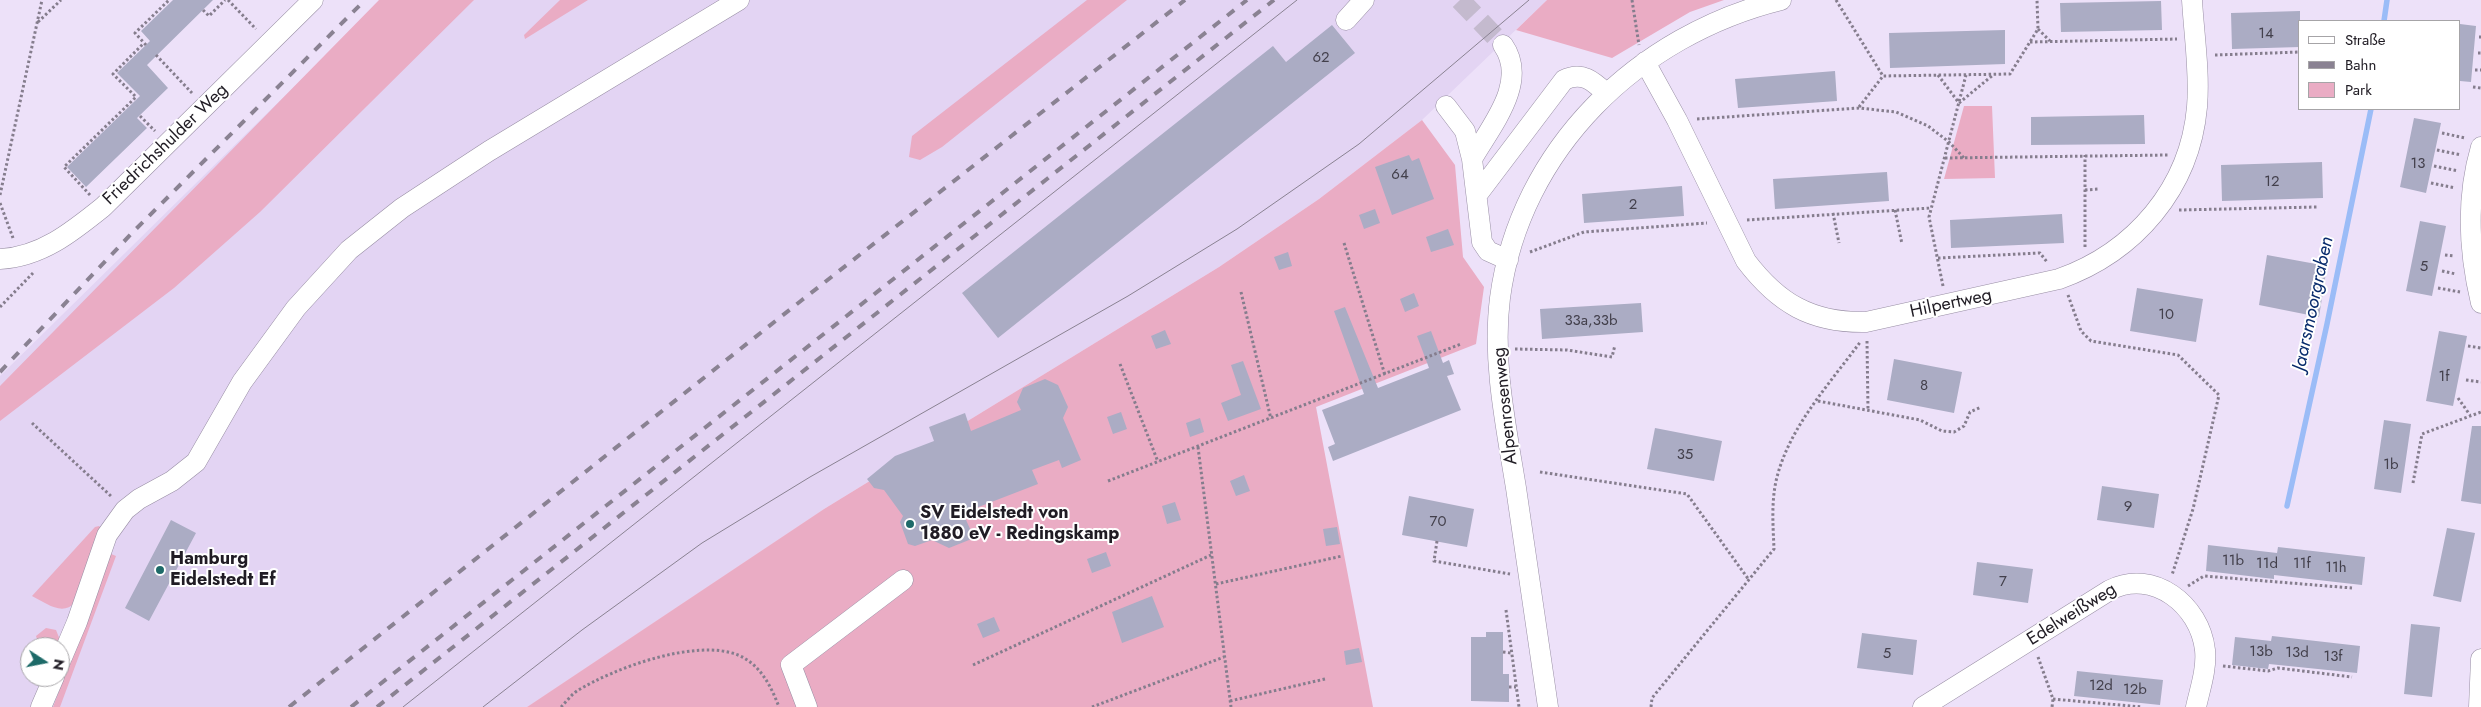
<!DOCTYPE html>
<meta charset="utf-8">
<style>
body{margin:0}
#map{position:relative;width:2481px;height:707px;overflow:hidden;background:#ede1f9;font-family:Jost,sans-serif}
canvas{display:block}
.legend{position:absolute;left:2298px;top:20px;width:162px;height:90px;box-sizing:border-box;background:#fff;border:1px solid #a6a4a7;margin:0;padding:6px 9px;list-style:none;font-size:15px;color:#201c24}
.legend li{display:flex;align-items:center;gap:10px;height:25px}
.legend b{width:25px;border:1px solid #a6a4a7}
.north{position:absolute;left:20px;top:637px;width:50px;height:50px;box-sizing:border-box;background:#fff;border:1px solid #a6a4a7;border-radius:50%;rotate:101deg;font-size:14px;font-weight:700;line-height:20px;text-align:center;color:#201c24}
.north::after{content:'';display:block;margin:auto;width:18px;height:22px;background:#1d6a68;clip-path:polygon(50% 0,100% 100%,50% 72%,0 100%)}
</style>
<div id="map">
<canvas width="2481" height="707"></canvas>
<ul class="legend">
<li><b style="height:6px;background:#fff"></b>Straße</li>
<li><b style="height:6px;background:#8a8292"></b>Bahn</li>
<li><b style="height:14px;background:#eaacc4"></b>Park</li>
</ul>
<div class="north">N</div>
</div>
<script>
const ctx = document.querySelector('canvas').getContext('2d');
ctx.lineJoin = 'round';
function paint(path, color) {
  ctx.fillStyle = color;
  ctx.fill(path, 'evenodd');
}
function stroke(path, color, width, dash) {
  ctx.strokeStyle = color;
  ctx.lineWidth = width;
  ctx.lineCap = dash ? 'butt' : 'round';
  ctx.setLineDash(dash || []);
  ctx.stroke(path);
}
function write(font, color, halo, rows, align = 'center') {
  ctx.font = font + ' Jost,sans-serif';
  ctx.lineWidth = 4;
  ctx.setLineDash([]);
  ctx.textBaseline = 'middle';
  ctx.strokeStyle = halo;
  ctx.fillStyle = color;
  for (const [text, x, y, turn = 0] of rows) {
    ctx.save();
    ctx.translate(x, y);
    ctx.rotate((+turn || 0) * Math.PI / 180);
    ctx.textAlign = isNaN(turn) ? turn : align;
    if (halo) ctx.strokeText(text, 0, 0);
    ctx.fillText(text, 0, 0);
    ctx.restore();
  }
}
paint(new Path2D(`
 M385,0H1547L1422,120L1319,199L1219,267L824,509L527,707H0V376L311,70ZM30,647H60V677H30Z`), '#e3d4f3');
paint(new Path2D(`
 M379,0H474L260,212L174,288L0,421V386Z
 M560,0H588L525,39L524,35Z
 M1087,0H1127L942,147L920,160L909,157L912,136Z
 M1547,0H1724L1690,12L1612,58L1516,30Z
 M1964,106H1992L1995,178L1944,179Z
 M1422,120L1455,165L1463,257L1484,287L1476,344L1316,407L1373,707H527L824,509L1219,267L1319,199Z
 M99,526L101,528L75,602C63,617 46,603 32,596L95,527Z
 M111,554L116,556L60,707H53Z
 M46,628L56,630L60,640L59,647H40L36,636Z`), '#eaacc4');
stroke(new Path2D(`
 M2384,21L2387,0
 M2287,506L2327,324L2371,109`), '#9bbcf7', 5.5);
paint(new Path2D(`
 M173,0H213L147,65L168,88L137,118L147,128L86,187L67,167L140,96L117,73L150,41L141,31Z
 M2161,1L2162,30L2061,32L2060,3Z
 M2300,11V47L2232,49L2231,13Z
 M2460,24L2476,26L2471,82L2460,81Z
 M1332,25L1355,53L998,338L962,293L1273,46L1286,62Z
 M2005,30V64L1890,68L1889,33Z
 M1835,71L1837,101L1738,108L1735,79Z
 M2144,115L2145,144L2031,145V117Z
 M2414,118L2441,123L2426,193L2400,187Z
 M1409,155L1412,161L1419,158L1434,199L1392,215L1375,167Z
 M2322,162L2323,198L2222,201L2221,165Z
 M1887,172L1889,201L1775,209L1773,179Z
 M1682,186L1684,216L1584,223L1582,194Z
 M1375,209L1380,223L1364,229L1359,215Z
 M2062,214L2064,243L1951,248L1950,220Z
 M2420,221L2446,226L2432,296L2406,291Z
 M1448,229L1454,245L1431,252L1426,237Z
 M1288,252L1292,266L1279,270L1274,257Z
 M2267,255L2327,266L2319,317L2259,305Z
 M2137,288L2203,299L2196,342L2130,331Z
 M1414,293L1419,306L1405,312L1400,299Z
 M1641,303L1643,332L1542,339L1540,309Z
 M1345,307L1378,388L1429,368L1417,336L1431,331L1443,363L1449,360L1454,374L1447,376L1461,410L1333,461L1328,447L1335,444L1322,410L1364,394L1334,311Z
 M1165,330L1171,344L1156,349L1151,336Z
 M2439,331L2467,336L2453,406L2426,401Z
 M1894,359L1962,372L1954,413L1887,400Z
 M1243,361L1261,409L1228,421L1221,403L1241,395L1231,365Z
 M1045,379L1058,385L1068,407L1063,418L1081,460L1062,468L1059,460L1032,470L1038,484L963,513L974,538L949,548L932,540L915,546L908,544L900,522L903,516L884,490L874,488L867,479L895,456L934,441L929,427L965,413L971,431L1021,410L1017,402L1023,388Z
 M1121,412L1127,429L1113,434L1107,417Z
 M1200,418L1204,432L1190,437L1186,423Z
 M2384,420L2411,424L2401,493L2374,489Z
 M2472,426H2481V504L2461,501Z
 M1655,428L1722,441L1714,481L1647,469Z
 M1244,475L1250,491L1236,496L1230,481Z
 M2102,486L2159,494L2154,528L2097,520Z
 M1409,496L1474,509L1467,547L1402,535Z
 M1175,502L1181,520L1167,524L1162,506Z
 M171,520L196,533L149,621L125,608Z
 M1337,527L1340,544L1326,546L1323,529Z
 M2447,528L2475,533L2461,602L2433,596Z
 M2208,545L2277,553L2278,547L2365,557L2362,585L2274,575V579L2206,571Z
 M1106,552L1111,566L1092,573L1087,559Z
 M1977,562L2033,569L2028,603L1973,595Z
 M1152,596L1164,627L1122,643L1112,612Z
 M994,617L1000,631L983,638L977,624Z
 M2411,624L2440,627L2432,697L2404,694Z
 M1486,632H1503V674H1509V702L1471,701V637H1486Z
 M1862,633L1917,640L1913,675L1857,668Z
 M2272,636L2360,646L2357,673L2269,664L2268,669L2232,665L2235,637L2271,641Z
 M1359,648L1362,662L1346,665L1344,651Z
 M2077,671L2163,680L2160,705L2074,696Z`), '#abacc4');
stroke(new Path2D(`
 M1460,0L1503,45`), '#c4bace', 20, [20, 10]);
const minor = new Path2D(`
 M1346,20L1364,0
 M1645,62L1677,120L1746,261C1778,303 1811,323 1866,322L2059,279C2135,252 2190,188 2197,107C2200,72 2194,35 2192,0
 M1446,106L1465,131L1472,159L1482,242L1488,251L1508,260
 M2481,147C2466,198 2469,253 2481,303
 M1472,159C1491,126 1529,82 1503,45
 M1477,195L1564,80C1582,71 1593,81 1606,93
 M0,259C41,257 72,232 103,207L313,0
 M60,662L77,622L107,535L125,510L139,499L172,481L196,462L242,382L296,308L349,250L402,208L489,151L739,0
 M41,707L54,677
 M807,707L791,665L903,580
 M1548,707C1538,634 1527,561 1516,488C1506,426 1492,361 1500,298C1520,148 1639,35 1781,0
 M1923,707L2110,590C2153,568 2200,605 2205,650C2207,669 2200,689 2196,707
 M2479,707L2481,659`);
stroke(minor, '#988ea4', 21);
stroke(new Path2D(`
 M228,0L256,29
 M1632,0L1639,45
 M1836,0L1883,76L2010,74L2038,29L2037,0
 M203,10L209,16L225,0
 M38,22L61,0
 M2038,29L2050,41
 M2479,37H2481
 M2030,42L2177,39
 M146,45L135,33L169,0
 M2478,53H2481
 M156,55L192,93
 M2215,55L2300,52
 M2475,70H2481
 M1938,75L1959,103L1993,75
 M2473,87L2481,88
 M1859,107L1883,76
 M140,116L155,131
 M1697,119L1859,108L1896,112L1928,126L1949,142L1964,158
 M2442,133L2465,138
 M2437,150L2461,155
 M1945,158L2168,155
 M2434,166L2458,171
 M2431,183L2455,188
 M2085,190L2099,189
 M0,195L42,0
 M90,195L64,167L136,97L113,74L144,43
 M0,203L13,238
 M1895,210L1902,244
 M2179,210L2317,207
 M1833,213L1839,243
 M1747,220L1931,208
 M1344,243L1385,375
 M2085,247V155
 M1530,252L1584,232L1707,223
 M2445,255L2454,256
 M1938,258L2040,253L2047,262
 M2442,271L2456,274
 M1943,286L1929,217L1966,75
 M2438,288L2460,292
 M1241,292L1271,419
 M2068,295L2081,331L2091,341L2178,355L2219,395L2193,509L2172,575
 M0,307L33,273
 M1867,341L1868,410
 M2468,346L2481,348
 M1515,349L1567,350L1612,357L1615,345
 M1120,364L1158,462
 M2466,380L2481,382
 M2458,398L2470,415
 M1818,401L1920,420L1942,431L1954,432L1964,426L1970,412L1981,407
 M32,423L112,497
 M1198,447L1231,707
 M1540,472L1687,494L1749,580
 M1108,481L1461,344
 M2413,483L2422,434L2481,412
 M1437,541L1434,561L1510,574
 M1216,584L1342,556
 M2188,586L2204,576L2352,588
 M1506,610L1519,707
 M1503,652L1511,653
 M2038,657L2053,699L2052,707
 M973,665L1211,555
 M2223,666L2268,671L2278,668L2352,677
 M1509,687H1516
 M2053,699L2142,707
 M1230,701L1325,679
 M561,707C566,702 571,695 577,691C614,668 696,638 738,655C760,664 771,686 779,707
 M1092,707L1224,657
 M1651,707L1652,698L1774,549C1773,525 1771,500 1777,477C1790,426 1831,382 1861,341`), '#857d8d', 3, [2.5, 2.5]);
stroke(minor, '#fff', 20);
stroke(new Path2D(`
 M403,707L1297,0
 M483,707L582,630L702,543L810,477L1128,296L1237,229L1359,144L1529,0`), '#8a8292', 1);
stroke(new Path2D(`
 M0,372L133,232L365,0
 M289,707L802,300L1185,0
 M351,707L1247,0
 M377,707L1274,0`), '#8a8292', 4, [9, 9]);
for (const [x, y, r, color] of [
 [910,524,5,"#1d6a68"],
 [160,570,5,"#1d6a68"]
]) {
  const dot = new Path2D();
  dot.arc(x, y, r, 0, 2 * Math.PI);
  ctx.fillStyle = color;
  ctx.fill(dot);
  stroke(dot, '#fff', 2);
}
write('15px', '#43404c', null, [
 ["14",2266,34],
 ["62",1321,58],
 ["13",2418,164],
 ["64",1400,175],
 ["12",2272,182],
 ["2",1633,205],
 ["5",2424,267],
 ["10",2166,315],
 ["33a,33b",1591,321],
 ["1f",2444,377],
 ["8",1924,386],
 ["35",1685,455],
 ["1b",2391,465],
 ["9",2128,507],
 ["70",1438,522],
 ["11b",2233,561],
 ["11d",2267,564],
 ["11f",2302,564],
 ["11h",2336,568],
 ["7",2003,582],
 ["13b",2261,652],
 ["13d",2297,653],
 ["5",1887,654],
 ["13f",2333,657],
 ["12d",2101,686],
 ["12b",2135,690]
]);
write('18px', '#201c24', '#fff', [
 ["Friedrichshulder Weg",166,145,-44],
 ["Hilpertweg",1951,304,-12],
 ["Alpenrosenweg",1506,406,-96],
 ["Edelweißweg",2072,615,-32]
]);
write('bold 18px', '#201c24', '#fff', [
 ["SV Eidelstedt von",920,514],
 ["1880 eV - Redingskamp",920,535],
 ["Hamburg",170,560],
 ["Eidelstedt Ef",170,581]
], 'left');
write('italic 19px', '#082b6c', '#fff', [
 ["Jaarsmoorgraben",2314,304,-78]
]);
</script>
